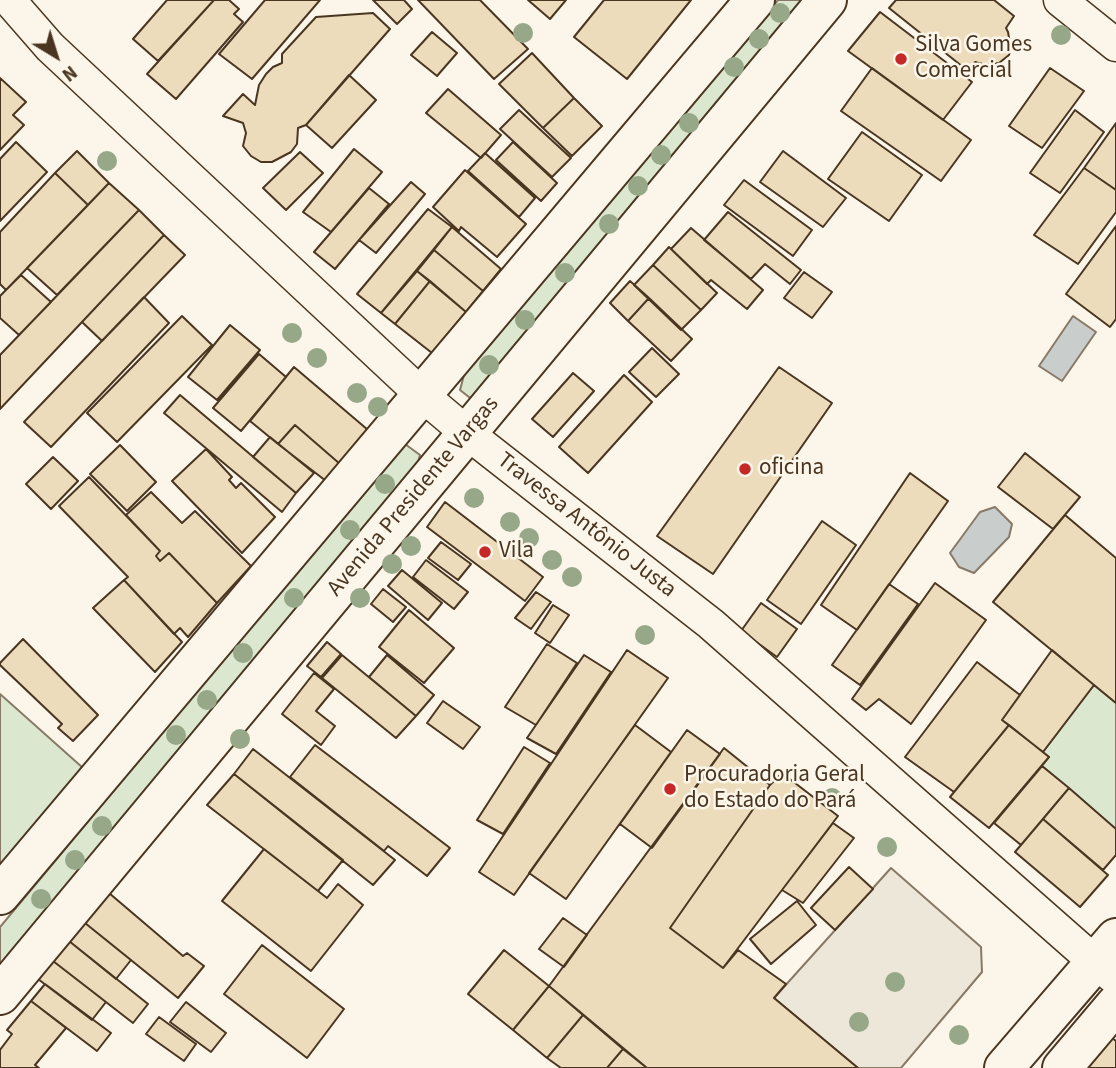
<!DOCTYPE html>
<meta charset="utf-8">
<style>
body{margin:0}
#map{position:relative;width:1116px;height:1068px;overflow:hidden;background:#fbf6e9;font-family:"Source Sans 3",sans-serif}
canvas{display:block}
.north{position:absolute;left:21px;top:21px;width:70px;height:70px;-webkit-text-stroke:5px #fbf6e9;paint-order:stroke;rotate:142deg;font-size:19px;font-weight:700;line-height:28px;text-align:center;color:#4a3520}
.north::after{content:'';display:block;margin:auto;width:24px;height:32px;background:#4a3520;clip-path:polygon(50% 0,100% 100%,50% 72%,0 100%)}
</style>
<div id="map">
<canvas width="1116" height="1068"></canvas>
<div class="north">N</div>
</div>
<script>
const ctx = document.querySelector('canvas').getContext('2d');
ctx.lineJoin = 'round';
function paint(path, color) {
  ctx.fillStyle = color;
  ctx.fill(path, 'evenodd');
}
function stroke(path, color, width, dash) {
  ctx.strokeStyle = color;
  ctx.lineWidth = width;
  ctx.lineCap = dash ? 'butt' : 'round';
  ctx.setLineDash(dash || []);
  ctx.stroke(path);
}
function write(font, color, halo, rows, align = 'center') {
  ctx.font = font + ' "Source Sans 3",sans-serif';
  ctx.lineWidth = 5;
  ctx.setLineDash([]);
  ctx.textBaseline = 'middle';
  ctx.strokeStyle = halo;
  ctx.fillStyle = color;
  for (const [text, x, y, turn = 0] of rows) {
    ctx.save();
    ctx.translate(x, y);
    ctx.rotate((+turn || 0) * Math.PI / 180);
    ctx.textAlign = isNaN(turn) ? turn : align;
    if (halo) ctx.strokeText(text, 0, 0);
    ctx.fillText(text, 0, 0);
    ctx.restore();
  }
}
const green = new Path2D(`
 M778,0H810L474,401L460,390L464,375Z
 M405,444L420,455L416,470L0,966V927L394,454Z
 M1094,685L1116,703V829L1042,766L1049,757L1043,752Z
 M0,694L83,768L0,866Z`);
paint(green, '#dce7d0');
stroke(green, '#887966', 2);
const parking = new Path2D(`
 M891,868L981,947L982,972L901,1068H858L774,998Z`);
paint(parking, '#ede7d9');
stroke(parking, '#887966', 2);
const water = new Path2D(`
 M1073,316L1096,332L1062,381L1039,366Z
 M995,507L1012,524L1009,537L974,573L959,567L950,553L980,512Z`);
paint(water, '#c9cecd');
stroke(water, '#887966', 2);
const building = new Path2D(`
 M167,0H214L158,61L133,39Z
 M214,0H229L239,9L234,14L243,22L176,99L147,74Z
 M265,0H320L252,79L219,54Z
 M373,0H404L412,9L397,24Z
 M418,0H480L528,49L494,79Z
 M528,0H566L550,19Z
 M604,0H691L627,79L574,37Z
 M896,0H994L1014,16L1006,28L1008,32L1011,49L1009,55L999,63L986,65L975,62L968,71L889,8Z
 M880,12L972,82L943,120L848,51Z
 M373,13L390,29L306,125L298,128L297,144L291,152L272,162H261L251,156L243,146L246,133L243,123L223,116L243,94L255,105L259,85L266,74L273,67L282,63V54L316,17Z
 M432,32L457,53L437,76L411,55Z
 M532,53L574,98L543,128L499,84Z
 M872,68L971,140L941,181L841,111Z
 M1050,68L1084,91L1042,148L1009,126Z
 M349,75L376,100L332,148L306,125Z
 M0,78L26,102L13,115L24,125L0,150Z
 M448,89L501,135L481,158L426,113Z
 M574,98L602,126L572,156L543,128Z
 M519,110L571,158L552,177L500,129Z
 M1075,110L1104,132L1060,193L1030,173Z
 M1116,123V190L1084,168Z
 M862,132L922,175L889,221L828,179Z
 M16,142L47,172L0,221V159Z
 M513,142L557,183L541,201L496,160Z
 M354,149L382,172L331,232L303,212Z
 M77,151L109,183L88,205L55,173Z
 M783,151L846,198L823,227L760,182Z
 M300,152L323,173L286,210L263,188Z
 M485,153L535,198L519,217L468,171Z
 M1084,168L1116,190V212L1078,264L1034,235Z
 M465,170L526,224L497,257L461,227L459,231L433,207Z
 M55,173L88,205L6,290L0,284V232Z
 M744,180L812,230L793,256L724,205Z
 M411,182L425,194L376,253L359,240Z
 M109,183L139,210L57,295L27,268Z
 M369,188L389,204L335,269L314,252Z
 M428,209L452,227L381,313L357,294Z
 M139,210L164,235L0,409V355Z
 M728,212L801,270L790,284L765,264L751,279L704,240Z
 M1116,226V319L1110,327L1066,294Z
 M452,227L501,269L483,291L434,250Z
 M691,228L763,290L747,309L711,280L707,284L671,249Z
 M164,235L185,255L102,341L82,322Z
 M669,247L717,293L701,310L653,265Z
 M434,250L483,291L466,312L417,271Z
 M653,265L701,310L681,330L634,285Z
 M417,271L430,281L395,324L381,313Z
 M804,272L832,292L812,318L784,298Z
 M21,275L51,302L19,335L0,318V296Z
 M430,281L466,312L432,353L395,324Z
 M630,281L649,298L628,321L610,303Z
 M144,297L169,323L51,447L24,422Z
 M649,298L692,339L671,361L628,321Z
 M182,316L212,345L117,442L87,413Z
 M230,325L260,350L217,400L188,377Z
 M652,348L679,374L656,397L629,372Z
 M259,354L286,377L241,431L213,408Z
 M294,367L368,430L340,464L295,425L278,444L250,421Z
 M779,367L832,403L713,574L657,536Z
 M573,373L594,391L553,437L532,419Z
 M624,375L652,402L588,473L559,447Z
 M180,395L296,493L282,512L164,413Z
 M295,425L340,464L326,481L278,444Z
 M270,437L314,473L296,493L253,457Z
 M120,445L156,482L127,511L90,474Z
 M206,449L232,477L229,480L236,488L241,483L275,517L242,553L172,481Z
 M1025,453L1080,497L1053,529L998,487Z
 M53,457L78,481L51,509L26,484Z
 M910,473L948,501L857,630L821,605Z
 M89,477L160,551L156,556L160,561L169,553L217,603L188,637L180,628L174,634L124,580L128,577L59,506Z
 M151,492L182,523L195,511L251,566L217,603L169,553L160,561L156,556L160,551L126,515Z
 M445,502L543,577L525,601L427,527Z
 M1065,515L1116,558V703L993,602Z
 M822,521L856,545L801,624L767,600Z
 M441,542L471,564L458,580L428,558Z
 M426,560L468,592L454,609L413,577Z
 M402,570L442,603L428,620L388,586Z
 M124,580L182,642L155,672L93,608Z
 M935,583L986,620L911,724L879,699L866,710L852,699Z
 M889,584L918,604L860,685L832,665Z
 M383,589L406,607L393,622L371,604Z
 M536,592L551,602L531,629L515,618Z
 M761,603L797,629L777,657L741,631Z
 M553,605L569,615L550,643L535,633Z
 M409,610L454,648L424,683L379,647Z
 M23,639L98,715L73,741L58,728L62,724L0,665V663Z
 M327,642L341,654L321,677L307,666Z
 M547,644L577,663L536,725L505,707Z
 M627,650L668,678L514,895L479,872Z
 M1052,650L1094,685L1043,752L1002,720Z
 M342,655L416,716L396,738L322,678Z
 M387,655L434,695L416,716L369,677Z
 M584,655L611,672L556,754L527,738Z
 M977,662L1020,695L1002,720L1009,725L954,792L905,757Z
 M314,673L334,689L316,711L335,726L321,745L282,714Z
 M443,701L480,727L463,749L427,723Z
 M635,725L671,752L566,899L529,873Z
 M1009,725L1049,757L989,828L950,797Z
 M687,730L720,754L652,848L620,824Z
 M315,745L450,848L427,876L388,846L384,851L290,777Z
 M524,747L550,763L503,834L477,820Z
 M724,748L770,785L670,928L723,968L738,950L786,984L774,998L858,1068H647L549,986Z
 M253,749L395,860L373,885L234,774Z
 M1042,766L1069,788L1021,845L994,823Z
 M782,773L838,816L723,968L670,928L770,785Z
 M234,774L343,860L318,891L207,805Z
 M1069,788L1116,829V855L1103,870L1043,819Z
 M1043,819L1108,875L1080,907L1015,852Z
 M833,823L854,838L803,903L782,890Z
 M264,849L327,898L338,884L363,905L311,971L222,901Z
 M849,867L873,889L835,930L811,908Z
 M109,893L183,956L187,953L204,966L178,998L85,923Z
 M797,901L816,925L771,964L750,939Z
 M563,918L587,935L564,967L539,949Z
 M85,923L131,960L116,979L69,941Z
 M69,941L148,1004L133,1023L53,961Z
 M262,945L344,1009L307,1058L224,994Z
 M504,950L549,986L513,1030L468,994Z
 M53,961L106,1002L92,1020L38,979Z
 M45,984L111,1033L97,1051L31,1001Z
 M549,986L583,1015L547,1058L513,1030Z
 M31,1001L66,1028L35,1065L39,1068H0V1050L12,1034L7,1030Z
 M186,1002L226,1033L211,1052L170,1022Z
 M583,1015L623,1049L607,1068H561L547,1058Z
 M159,1017L196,1044L184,1061L146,1034Z
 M1108,1035L1116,1041V1068H1081Z
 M623,1049L647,1068H607Z`);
paint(building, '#ecdcbc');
stroke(building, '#4a3520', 2);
const minor = new Path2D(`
 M9,0L50,47L422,395L467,433L711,624L1095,962L1116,979
 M1060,0L1116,45`);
const tertiary = new Path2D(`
 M0,895L755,0
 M0,995L827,0`);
const primary = new Path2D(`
 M1004,1068L1116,938
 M1062,1068L1116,1004`);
stroke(minor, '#4a3520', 35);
stroke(tertiary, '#4a3520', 42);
stroke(primary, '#4a3520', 42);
stroke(minor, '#fbf6e9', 32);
stroke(tertiary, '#fbf6e9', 38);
stroke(primary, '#fbf6e9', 38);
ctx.fillStyle = '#96a887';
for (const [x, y] of [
 [780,13],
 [523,33],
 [1061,35],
 [759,39],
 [734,67],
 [689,123],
 [661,155],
 [107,161],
 [638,186],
 [609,224],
 [565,273],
 [525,320],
 [292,333],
 [317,358],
 [489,365],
 [357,393],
 [378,407],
 [385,484],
 [474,498],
 [510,522],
 [350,530],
 [529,538],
 [411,546],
 [552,560],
 [392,564],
 [572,577],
 [294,598],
 [360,598],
 [645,635],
 [243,653],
 [207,700],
 [176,735],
 [240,739],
 [832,798],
 [102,826],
 [887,847],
 [75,860],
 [41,899],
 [895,982],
 [859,1022],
 [959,1035]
]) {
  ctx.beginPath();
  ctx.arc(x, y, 10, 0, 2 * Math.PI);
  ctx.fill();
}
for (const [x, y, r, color] of [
 [901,59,7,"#c62828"],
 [745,469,7,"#c62828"],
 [485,552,7,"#c62828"],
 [670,789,7,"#c62828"]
]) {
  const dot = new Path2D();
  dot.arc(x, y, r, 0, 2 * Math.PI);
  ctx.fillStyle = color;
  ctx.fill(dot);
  stroke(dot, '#fbf6e9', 2.5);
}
write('23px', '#4a3520', '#fbf6e9', [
 ["Silva Gomes",915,46],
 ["Comercial",915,72],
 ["oficina",759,469],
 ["Vila",499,552],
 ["Procuradoria Geral",684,776],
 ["do Estado do Pará",684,802]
], 'left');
write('23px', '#4a3520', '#fbf6e9', [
 ["Avenida Presidente Vargas",414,497,-50],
 ["Travessa Antônio Justa",586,526,38]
]);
</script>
